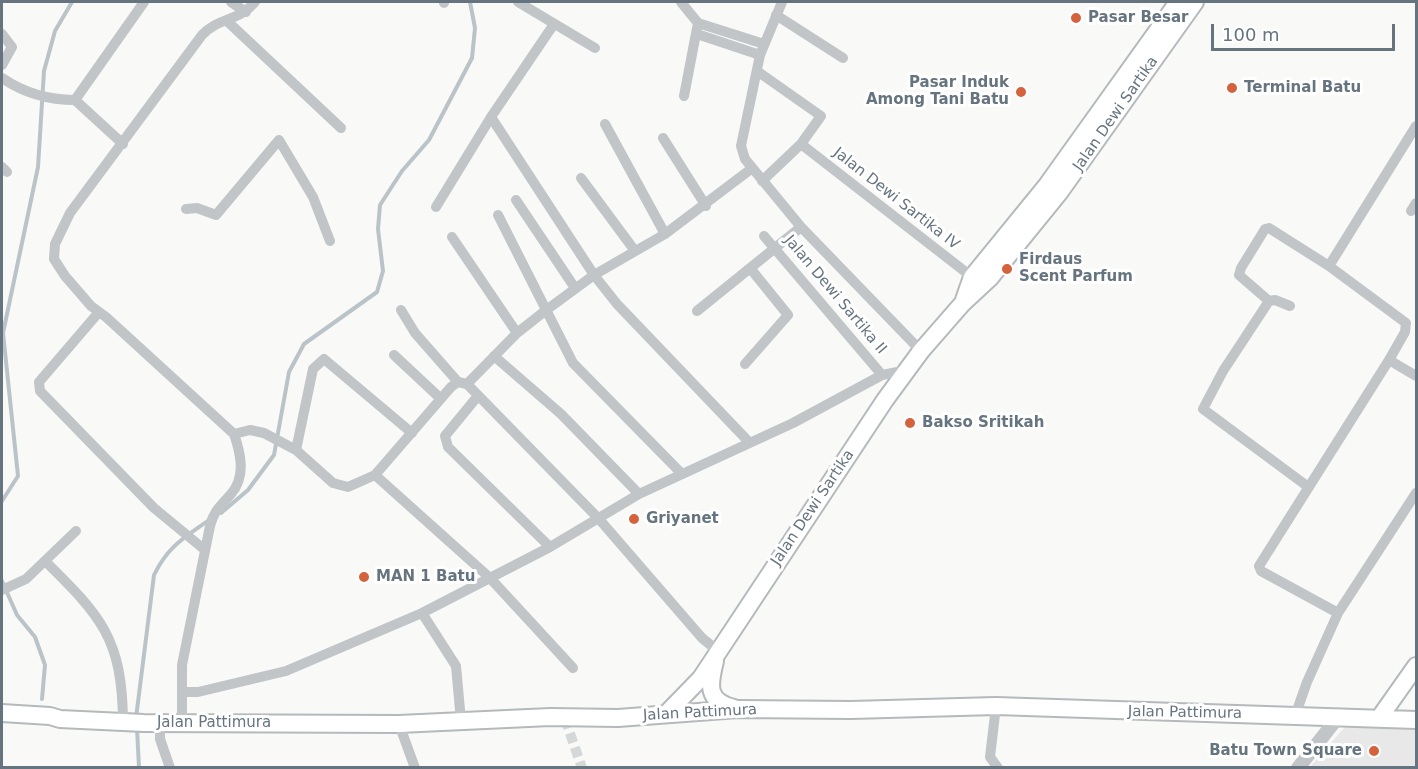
<!DOCTYPE html>
<style>
body{margin:0}
#map{position:relative;width:1418px;height:769px;overflow:hidden;background:#f9f9f7;font-family:"DejaVu Sans",sans-serif}
canvas{display:block}
.frame{position:absolute;inset:0;border:3px solid #66747f;pointer-events:none}
.scale{position:absolute;left:1211px;top:24px;width:184px;height:27px;box-sizing:border-box;border:3px solid #66747f;border-top:0;padding-left:8px;font-size:18px;line-height:21px;white-space:nowrap;color:#66747f;-webkit-text-stroke:4px #fff;paint-order:stroke}
</style>
<div id="map">
<canvas width="1418" height="769"></canvas>
<div class="frame"></div>
<div class="scale">100 m</div>
</div>
<script>
const ctx = document.querySelector('canvas').getContext('2d');
ctx.lineJoin = 'round';
function paint(path, color) {
  ctx.fillStyle = color;
  ctx.fill(path, 'evenodd');
}
function stroke(path, color, width, dash) {
  ctx.strokeStyle = color;
  ctx.lineWidth = width;
  ctx.lineCap = dash ? 'butt' : 'round';
  ctx.setLineDash(dash || []);
  ctx.stroke(path);
}
function write(font, color, halo, rows, align = 'center') {
  ctx.font = font + ' "DejaVu Sans",sans-serif';
  ctx.lineWidth = 6;
  ctx.setLineDash([]);
  ctx.textBaseline = 'middle';
  ctx.strokeStyle = halo;
  ctx.fillStyle = color;
  for (const [text, x, y, turn = 0] of rows) {
    ctx.save();
    ctx.translate(x, y);
    ctx.rotate((+turn || 0) * Math.PI / 180);
    ctx.textAlign = isNaN(turn) ? turn : align;
    if (halo) ctx.strokeText(text, 0, 0);
    ctx.fillText(text, 0, 0);
    ctx.restore();
  }
}
paint(new Path2D(`
 M1352,724L1416,730V767L1309,768L1344,728Z`), '#e7e8e7');
stroke(new Path2D(`
 M2,501L18,476L3,333L38,167L44,71L55,31L72,2
 M221,513L248,490L274,455L289,372L304,344L377,292L383,271L378,229L380,205L402,171L429,140L472,58L475,28L470,2
 M2,581L17,615L35,637L45,665L42,699
 M136,718L154,575C168,546 184,538 209,520
 M137,728L139,768`), '#bac4c8', 4);
stroke(new Path2D(`
 M565,719L582,768`), '#d4d8d9', 10, [10, 5]);
const primary = new Path2D(`
 M964,300L972,277L1047,185L1178,2
 M715,661C709,685 706,701 734,708
 M2,713L50,716L60,719L144,723L399,724L550,717L618,718L738,709L851,710L996,706L1416,720
 M666,714L701,678L885,400L921,351L962,304L990,278L1059,193L1195,2
 M1380,717L1416,666`);
stroke(primary, '#b4b9bc', 20);
stroke(new Path2D(`
 M231,2L246,12
 M444,2V3
 M518,2L595,48
 M681,2L698,23L684,96
 M782,2L760,55L741,146L745,159L801,227L921,351
 M776,15L843,58
 M227,21L341,128
 M698,23L764,44
 M2,34L12,47L2,65
 M697,34L760,55
 M757,71L821,116L801,144L762,181
 M2,78C24,93 48,100 75,100L123,144
 M75,100L144,2
 M491,117L594,275L617,304L748,441
 M605,124L665,234
 M663,138L706,206
 M801,144L972,277
 M2,167L7,172
 M581,178L635,251
 M516,200L575,288
 M436,207L491,117L554,24
 M186,209L197,208L216,215L279,140L313,197L330,241
 M1411,211L1416,203
 M498,215L573,363L682,474
 M764,236L882,375
 M452,237L517,333
 M1329,266L1416,126
 M1269,301L1239,275L1241,268L1265,229L1269,228L1329,266L1406,323L1405,332L1389,360L1259,566L1261,571L1338,613
 M1290,306L1275,300L1269,301L1223,371L1203,409L1307,486
 M401,310L415,333L458,382
 M697,311L801,227
 M99,312L39,382L40,391L154,508L205,550
 M394,355L440,398
 M494,356L561,414L639,494
 M1389,360L1416,376
 M745,364L788,315L750,268
 M467,384L517,333L545,311L594,275L665,234L751,169
 M477,397L445,436L448,447L550,547
 M234,434L250,430L264,433L296,450L333,483L348,487L375,475L451,387L458,382L467,384L599,519L702,638L718,651
 M296,450L313,369L324,359L412,433
 M375,475L490,578L573,668
 M45,561C102,617 122,639 123,721
 M2,590L26,579L76,531
 M422,613L456,666L461,721
 M183,692H198L286,671L422,613L550,547L639,494L793,423L882,375L908,370
 M996,706L990,757L998,768
 M1295,716L1307,682L1338,613L1416,493
 M182,722V665L210,526C214,510 221,506 231,494C246,477 241,454 234,434L106,317L91,306L65,276L54,259L55,244L70,213L202,35C219,17 238,22 255,2
 M160,723V739L170,768
 M399,724L415,768`), '#c1c5c8', 10);
stroke(new Path2D(`
 M1298,768L1339,716`), '#c1c5c8', 14);
stroke(primary, '#fff', 16);
for (const [x, y, r, color] of [
 [1076,18,6,"#d3623d"],
 [1232,88,6,"#d3623d"],
 [1021,92,6,"#d3623d"],
 [1007,269,6,"#d3623d"],
 [910,423,6,"#d3623d"],
 [634,519,6,"#d3623d"],
 [364,577,6,"#d3623d"],
 [1374,751,6,"#d3623d"]
]) {
  const dot = new Path2D();
  dot.arc(x, y, r, 0, 2 * Math.PI);
  ctx.fillStyle = color;
  ctx.fill(dot);
  stroke(dot, '#fff', 2);
}
write('bold 15px', '#66747f', '#fff', [
 ["Pasar Besar",1088,18],
 ["Pasar Induk",1009,83,"right"],
 ["Among Tani Batu",1009,100,"right"],
 ["Terminal Batu",1244,88],
 ["Firdaus",1019,260],
 ["Scent Parfum",1019,277],
 ["Bakso Sritikah",922,423],
 ["Griyanet",646,519],
 ["MAN 1 Batu",376,577],
 ["Batu Town Square",1362,751,"right"]
], 'left');
write('15px', '#66747f', '#fff', [
 ["Jalan Dewi Sartika",1116,114,-55],
 ["Jalan Dewi Sartika IV",896,199,38],
 ["Jalan Dewi Sartika II",835,295,50],
 ["Jalan Dewi Sartika",813,508,-56],
 ["Jalan Pattimura",700,713,-3],
 ["Jalan Pattimura",1185,713,1],
 ["Jalan Pattimura",214,723]
]);
</script>
